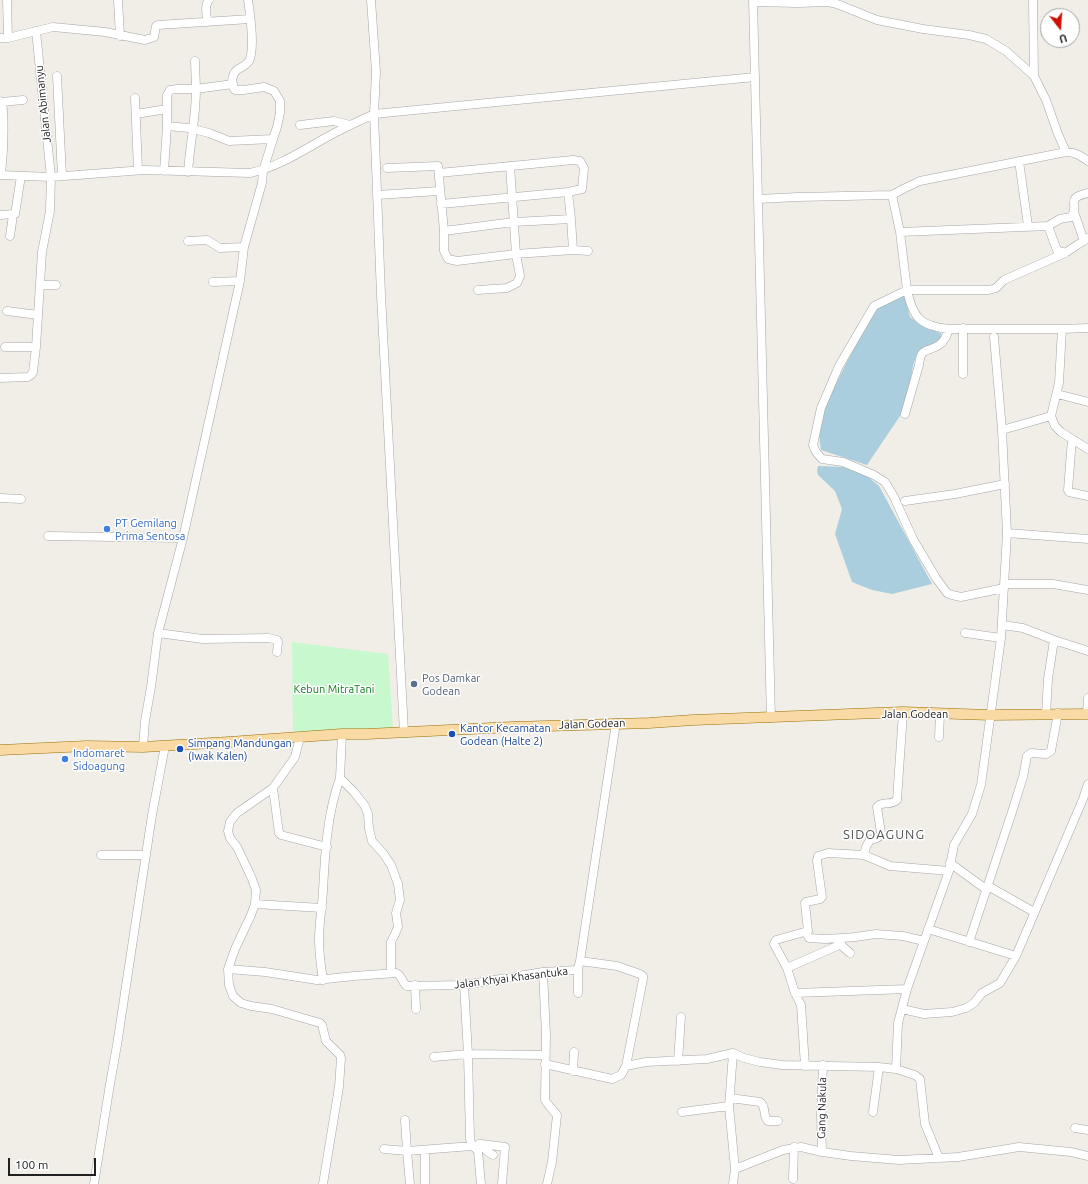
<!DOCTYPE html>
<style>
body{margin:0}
#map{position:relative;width:1088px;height:1184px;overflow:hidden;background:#f1eee8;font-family:Ubuntu,sans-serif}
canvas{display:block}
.north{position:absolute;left:1040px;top:8px;width:40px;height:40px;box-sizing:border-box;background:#fff;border:1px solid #a6a6a6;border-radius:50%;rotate:163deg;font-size:11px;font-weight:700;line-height:16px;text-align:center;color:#212121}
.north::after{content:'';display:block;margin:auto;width:14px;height:18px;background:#cb1307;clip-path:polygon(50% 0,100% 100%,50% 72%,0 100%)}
.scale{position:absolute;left:8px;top:1158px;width:88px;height:18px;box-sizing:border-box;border:2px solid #212121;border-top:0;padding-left:5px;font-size:12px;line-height:14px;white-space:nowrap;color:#212121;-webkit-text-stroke:3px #fff;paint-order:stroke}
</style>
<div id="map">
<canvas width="1088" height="1184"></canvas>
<div class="north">U</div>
<div class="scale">100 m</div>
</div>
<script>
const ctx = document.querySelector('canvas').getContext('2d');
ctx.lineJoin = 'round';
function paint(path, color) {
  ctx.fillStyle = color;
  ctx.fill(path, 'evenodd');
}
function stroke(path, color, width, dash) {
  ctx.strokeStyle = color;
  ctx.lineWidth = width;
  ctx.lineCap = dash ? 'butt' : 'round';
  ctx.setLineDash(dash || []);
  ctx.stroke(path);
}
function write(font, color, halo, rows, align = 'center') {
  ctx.font = font + ' Ubuntu,sans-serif';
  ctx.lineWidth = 3;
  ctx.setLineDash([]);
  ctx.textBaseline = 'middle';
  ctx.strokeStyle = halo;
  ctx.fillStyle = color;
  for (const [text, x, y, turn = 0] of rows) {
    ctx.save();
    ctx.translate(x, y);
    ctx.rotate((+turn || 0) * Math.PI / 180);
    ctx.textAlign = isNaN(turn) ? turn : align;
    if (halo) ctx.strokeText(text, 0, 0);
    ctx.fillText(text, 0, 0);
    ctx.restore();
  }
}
paint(new Path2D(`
 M292,642L388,654L393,728L293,732Z`), '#c8f8ce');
paint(new Path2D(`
 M904,294L910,317L921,325L941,333V338L934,343L925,348L916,356L913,366L908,396L902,413L867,465L821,450L819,435L827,401L875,307Z
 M818,466L846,467L866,475L879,486L932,584L892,594L872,590L852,582L835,534L842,509L835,491L818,475L817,471Z`), '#aacedd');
const minor = new Path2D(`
 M118,0L120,36
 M371,0L376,72L374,114L381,295L404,732
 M753,0L771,718
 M1033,0L1034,76
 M753,2L798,3L828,2L837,4L877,20L923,29L969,35L986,39L1006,51L1034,76L1046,100L1058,134L1066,152
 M207,22C207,15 204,5 209,0
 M0,38H8L7,0
 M8,38L53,27L105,32L145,40L154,37L156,26L158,25L250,19
 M57,76L62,176
 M135,98L138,170
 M0,101L2,102L23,100
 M136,114L167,109
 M300,125L334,121L350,125
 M167,126L189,128L209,133L229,141L273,139
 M1019,161L1028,226
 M387,168L438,166L444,231V251L448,259L457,261L516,254L573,250L571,219
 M164,171L167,126V95L170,90L177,89H196L195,61
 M188,172C190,144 196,117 196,89L233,84
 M439,173L573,160L580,161L584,168L582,189L568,192L441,204
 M0,175L51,177L144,170L250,173C279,167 303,150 329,136C343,128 359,121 374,114L755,77
 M1,175C3,154 5,122 2,102
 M377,195L439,191
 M892,195L900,232L907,290C913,318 920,326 949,329H1062L1059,383L1051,416L1055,426L1061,432L1088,449
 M758,199L798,197L892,195L905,188L920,181L1066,152C1075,152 1081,156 1088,161
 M1074,212L1084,241
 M0,215L15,214L21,176
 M1048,226L1060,219L1071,217C1081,204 1063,199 1088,193
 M444,231L514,222L571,219L568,192
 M900,232L1048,226L1057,250L1065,253
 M10,236L13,215
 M188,241L207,240L220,248L244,247
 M573,250L588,251
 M213,282L240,281
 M40,285H56
 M478,290L507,288L517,283L520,276L516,254L510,166
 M7,311L38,315
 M1062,329L1088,328
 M994,337L1002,430L1007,533L1088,539
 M5,347H36
 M963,374V328
 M0,378L28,377L31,375L33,372L36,347L42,252L50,211L51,177L36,31
 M1057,394L1088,402
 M905,414L919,365C921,346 927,353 939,345C945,341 947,335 949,329
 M1002,430L1051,416
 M1072,439L1068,490L1069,492L1088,496
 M0,498L21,499
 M905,501L955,494L1005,484
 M48,536L183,538L158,633L151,687L145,721L143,747
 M183,538L240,281L244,247L262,183L263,171L273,139L277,127L280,113V101L274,91L264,87L244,90H235C231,84 231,75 237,70C241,67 246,66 249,61C255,50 250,13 248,0
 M1005,584H1053L1088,590
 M1004,588L961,597L952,595L947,593L936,578L913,539L894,497L885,482L874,475L843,462L822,459L816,452L813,445L821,408L839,366L874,306L907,290H989L996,288L1004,280L1065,253L1088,238
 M1002,625L1023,628L1054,640L1048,679L1046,714
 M158,633L203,639L269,638L277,640L278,642L277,652
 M965,633L1001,638
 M1054,640L1088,651
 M1087,714L1088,698
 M342,734L340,778L354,792L365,806L368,814L369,829L372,841L383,853L391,865L398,884L400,900L396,913L398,927L395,934L391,942V973
 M300,737L295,757L273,788L237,813L230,822L228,831L230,838L237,847L247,868L252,879L256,890L255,904L251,915L235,949L228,969L229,985L233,996L241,1003L251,1006L272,1009L320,1023L322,1025L326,1041L340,1055L341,1058L339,1087L323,1184
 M939,737L940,714
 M273,788L279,833L281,835L327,847
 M101,855H146
 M864,855L866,847L870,840C875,839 880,838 881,833L877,807L879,805C885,802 892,805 897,800L903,712
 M950,863L987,890
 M988,886L1034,912
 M255,904L322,908
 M928,929L1016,956
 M806,932L809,938L825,939L842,938
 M969,942L1012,812L1023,777L1027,756L1031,753L1046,754L1051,751L1058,713
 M841,943L842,946L850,953
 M580,961L617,966L640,974L643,976V979L626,1066
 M578,968V993
 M787,968L837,946L841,943L842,938L855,937L876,934L903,936L924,941
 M228,969L265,972L317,980L354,976L396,973C402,975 402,983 407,986L464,985L543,972L576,970L578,968L580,961L616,723
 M543,972L546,1035L545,1100L550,1107L557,1115L552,1162L547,1184
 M323,980C321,967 319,953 319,940C319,924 322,907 323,891C325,853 327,814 340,778
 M415,985L416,1009
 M464,985L468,1054L470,1139L472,1146L475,1148L478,1151L481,1184
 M795,993L907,989
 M902,1009L924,1014L952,1012L966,1008L974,1003L982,993L1000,983L1016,956L1083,799L1088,784
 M434,1057L468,1054L545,1055
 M678,1061L681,1017
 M545,1064L612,1079L621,1075L626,1066L646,1062L707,1059L733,1053L744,1058L760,1062L782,1065L879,1067L896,1069L915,1075L920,1079L925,1124L939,1158
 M805,1066L801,1005L795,993L787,968L774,944L776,940L808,931L805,903L806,902L820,899L822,897L817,861L818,856L828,853L864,855L890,866L949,871
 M896,1069L898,1023L907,989L949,871L954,845L972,814L981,785L1001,638L1007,533
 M573,1071L574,1052
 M730,1098L760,1102C767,1107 762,1115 768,1121H778
 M682,1112L729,1106
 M873,1112L879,1067
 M1075,1128L1088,1130
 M479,1144H481L488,1152L493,1155
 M481,1144L505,1147L502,1184
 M384,1149L407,1151L405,1120
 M425,1150V1184
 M822,1152L821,1115L823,1065
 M735,1169L783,1150L801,1147L822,1152L851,1156L899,1160L958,1157L1019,1147L1071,1152L1088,1156
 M793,1179L794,1147
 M94,1184L110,1084L117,1045L152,815L165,746
 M410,1184L407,1151L472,1146
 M733,1184L735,1169L729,1106L733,1053`);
const major = new Path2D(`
 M0,750L87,746L143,747L229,742L342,734H367L512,727L649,723L693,720L903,712L990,715L1088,714`);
stroke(minor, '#a5a5a5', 9);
stroke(major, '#987105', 11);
stroke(minor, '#fff', 8);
stroke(major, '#f9daa5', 10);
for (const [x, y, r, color] of [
 [107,529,4,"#3f7fe0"],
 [414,684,4,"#5c6f8a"],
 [452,734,4,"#1a4fb4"],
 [180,749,4,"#1a4fb4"],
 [65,759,4,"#3f7fe0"]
]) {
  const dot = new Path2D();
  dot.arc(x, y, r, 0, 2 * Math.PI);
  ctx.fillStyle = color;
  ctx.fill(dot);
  stroke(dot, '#fff', 1.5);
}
write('11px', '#212121', '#fff', [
 ["Jalan Abimanyu",43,104,-96],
 ["Jalan Godean",915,714],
 ["Jalan Godean",592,724,-2],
 ["Jalan Khyai Khasantuka",511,978,-7],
 ["Gang Nakula",822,1108,-89]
]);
write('11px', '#366cbe', '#fff', [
 ["PT Gemilang",115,523],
 ["Prima Sentosa",115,536],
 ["Indomaret",73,753],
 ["Sidoagung",73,766]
], 'left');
write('11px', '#4e5e75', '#fff', [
 ["Pos Damkar",422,678],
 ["Godean",422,691]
], 'left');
write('11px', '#107e20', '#fff', [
 ["Kebun MitraTani",334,689]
]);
write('11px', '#164399', '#fff', [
 ["Kantor Kecamatan",460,728],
 ["Godean (Halte 2)",460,741],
 ["Simpang Mandungan",188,743],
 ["(Iwak Kalen)",188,756]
], 'left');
ctx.letterSpacing = '1px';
write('13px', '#545454', '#fff', [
 ["SIDOAGUNG",884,835]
]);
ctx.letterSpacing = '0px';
</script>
